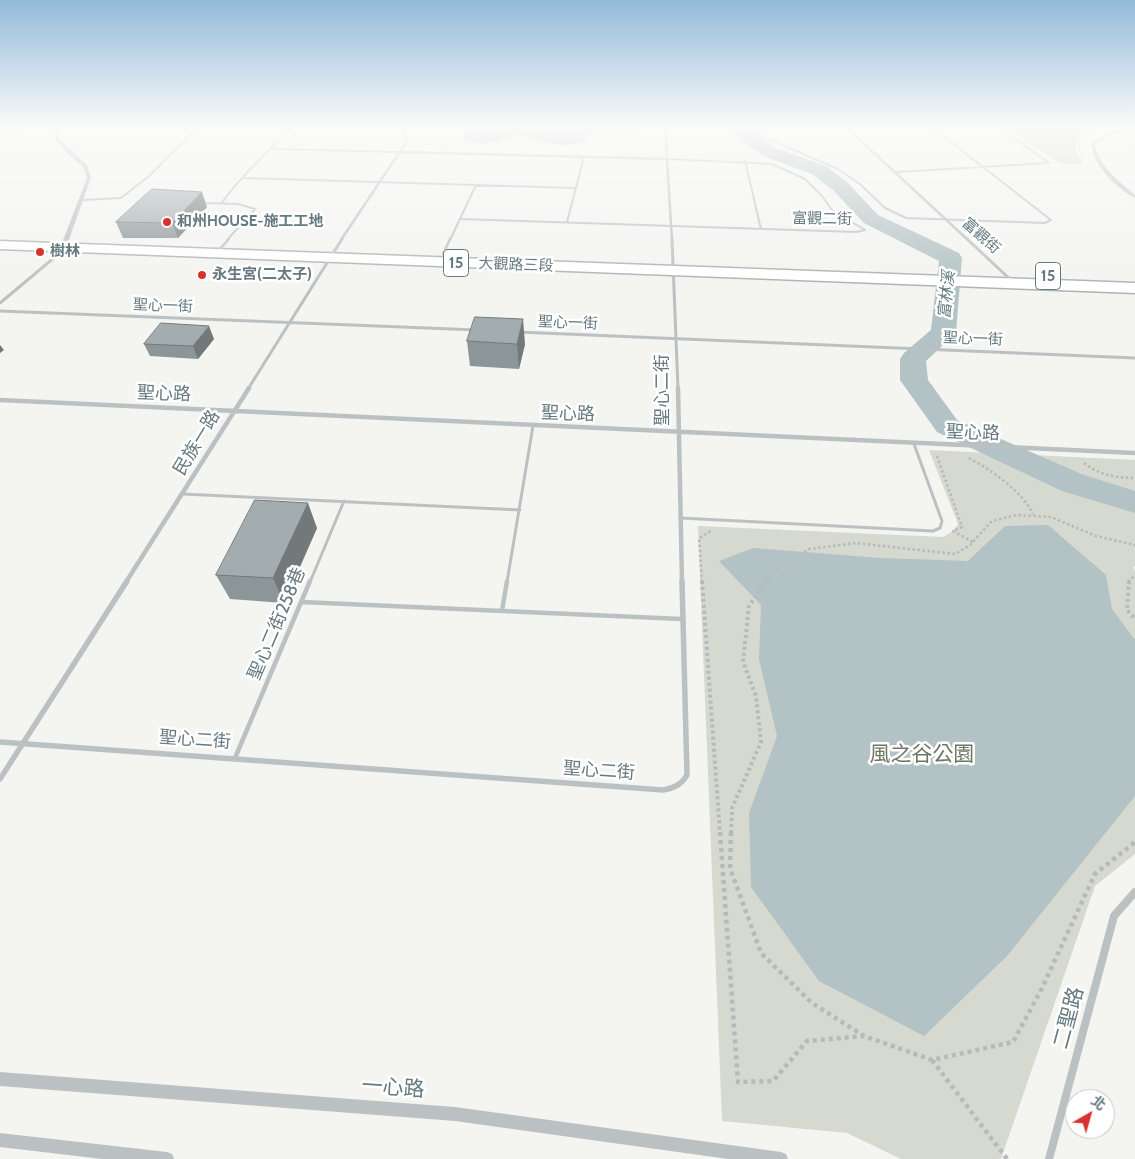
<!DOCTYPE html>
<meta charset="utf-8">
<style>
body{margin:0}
#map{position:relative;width:1135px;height:1159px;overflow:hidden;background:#f4f4f1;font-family:Cabin,"Noto Sans TC",sans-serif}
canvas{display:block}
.north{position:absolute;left:1065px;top:1089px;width:50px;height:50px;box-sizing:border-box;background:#fff;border:1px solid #c1cacc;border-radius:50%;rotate:38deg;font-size:14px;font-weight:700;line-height:20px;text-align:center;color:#657a80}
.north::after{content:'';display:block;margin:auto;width:18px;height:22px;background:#d8322d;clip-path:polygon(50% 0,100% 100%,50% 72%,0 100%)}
</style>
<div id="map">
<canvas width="1135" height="1159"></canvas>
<div class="north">北</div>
</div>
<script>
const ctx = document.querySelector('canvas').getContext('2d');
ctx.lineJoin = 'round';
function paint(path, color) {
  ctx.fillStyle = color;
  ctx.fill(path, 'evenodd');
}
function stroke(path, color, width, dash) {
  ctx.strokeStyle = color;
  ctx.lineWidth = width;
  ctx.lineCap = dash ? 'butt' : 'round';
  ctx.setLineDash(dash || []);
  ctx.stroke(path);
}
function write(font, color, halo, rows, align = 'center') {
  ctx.font = font + ' Cabin,"Noto Sans TC",sans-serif';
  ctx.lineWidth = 5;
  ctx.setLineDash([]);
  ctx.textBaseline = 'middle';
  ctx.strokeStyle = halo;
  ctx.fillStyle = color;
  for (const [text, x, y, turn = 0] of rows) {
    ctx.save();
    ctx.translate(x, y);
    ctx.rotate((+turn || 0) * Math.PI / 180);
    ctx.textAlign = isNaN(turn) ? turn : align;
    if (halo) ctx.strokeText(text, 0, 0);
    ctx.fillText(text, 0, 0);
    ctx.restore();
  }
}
paint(new Path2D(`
 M1004,126L1091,129L1081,136L1075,144L1077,154L1083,164H1061Z
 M929,450L1135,460V566L1133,567L1135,571V854L1095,886L1001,1159H901L847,1133L722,1121L698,526L943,537L953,531L958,524Z`), '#d5d9d0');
paint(new Path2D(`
 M462,125H643L640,130L607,129L589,133L584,142L567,145L555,144L520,135L484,144L465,140Z
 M1048,525L1106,575L1112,609L1135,640V796L1007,956L924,1036L819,981L751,887L749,813L777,736L759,659L761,605L719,561L753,548L881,558L968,561L1005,526Z`), '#b3c2c4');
paint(new Path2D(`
 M723,125H742L775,148L826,166L847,182L878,215L959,253L962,258L956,333L926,361L928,380L957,420L1084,475L1135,491V513L1062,491L937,432L900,380V359L904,353L931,330L939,261L864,223L833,190L812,174L763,156Z`), '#b3c2c4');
const primary = new Path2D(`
 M0,241L1135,283V293L0,249Z`);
stroke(primary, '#adb4b6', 3);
stroke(new Path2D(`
 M1043,125L1095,128
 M1083,137L1079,148L1083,159`), '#b6babb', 2, [1, 1]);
stroke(new Path2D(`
 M937,456L962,527L953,531L973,542
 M969,458C990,469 1023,492 1033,514
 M1084,463C1099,475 1116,478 1135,478
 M702,582L699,538L711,531
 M765,582L770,574L809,549L856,543L955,554L970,545L992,521L1017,515L1051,517L1096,536L1135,545
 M1128,582L1135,575`), '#b6babb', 2.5, [2.5, 2.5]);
stroke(new Path2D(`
 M702,581L720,833
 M1129,581L1127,610L1135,619
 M731,833L732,808L761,742L756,696L743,662L749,606L766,581`), '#b6babb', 4, [3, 3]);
stroke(new Path2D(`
 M720,832L738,1082L773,1081L807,1041L864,1036
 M731,832L730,868L761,953L812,1003L864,1036L932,1060L1013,1042L1041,990L1095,874L1135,842
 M932,1060L1007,1159`), '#b6babb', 4.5, [4, 4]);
stroke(new Path2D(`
 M750,125L759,135L838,169L861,185L885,208L906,218L1045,223L1051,220L929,125
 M271,149L399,152
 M745,161L761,229
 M895,172L1049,163L995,125
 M244,178L575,188
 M83,200L121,198L148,177L200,125
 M202,203L238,204L255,209L227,240
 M221,204C241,175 270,151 294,125
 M460,219L856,232L865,230L832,210L822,196L805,179L772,164L667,159
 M567,222L584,157
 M450,240L476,185`), '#bbc1c3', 2);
stroke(new Path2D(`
 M217,252L229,239
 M443,254L450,239`), '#bbc1c3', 2.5);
stroke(new Path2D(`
 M183,494L520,510
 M681,518L933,531L940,528L942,521L914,444
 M310,582L344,501
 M507,582L533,426`), '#bbc1c3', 3);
stroke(new Path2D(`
 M302,602L681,619
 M502,611L507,581
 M235,758L310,581`), '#bbc1c3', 4.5);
stroke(new Path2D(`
 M667,125L666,144L672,240
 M844,125L968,240
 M0,134L32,125
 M399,152L667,159
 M341,240L407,141C406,133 401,128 394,125`), '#bbc1c3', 2.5);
stroke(new Path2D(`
 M672,239L678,389
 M967,239L1013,282
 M0,303L61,252L63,248
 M0,311L477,330
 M518,332L1135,358
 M248,389L342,239`), '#bbc1c3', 3);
stroke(new Path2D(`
 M678,388L682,582
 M0,400L1135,453
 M126,582L249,388`), '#bbc1c3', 4.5);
stroke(new Path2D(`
 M0,742L663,790C674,788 681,785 687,775L682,581
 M0,779L127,581`), '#bbc1c3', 5.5);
stroke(new Path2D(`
 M1049,1159L1114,916L1135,892`), '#bbc1c3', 8);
paint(new Path2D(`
 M58,125H62L57,137L87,165L91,178L66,248L63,250L60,248L87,178L83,167L69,155L53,137Z
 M1135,127V129C1119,131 1107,135 1095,145C1100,168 1118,180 1135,195V198C1116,188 1095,167 1091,145C1103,132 1118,129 1135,127Z
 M0,1072L455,1107L781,1152L786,1154L788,1159H728L455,1121L0,1086Z
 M0,1133L167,1152L172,1154L174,1159H102L0,1147Z`), '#bbc1c3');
paint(primary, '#fff');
paint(new Path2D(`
 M207,207L178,238H123L116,222Z
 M214,339L198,359L150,356L144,344Z
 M467,341L525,344L519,369L470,366Z
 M317,528L284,603L230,599L216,575Z`), '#8c9597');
paint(new Path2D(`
 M202,192L207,207L178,238L172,223Z
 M523,319L525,344L519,369L517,344Z
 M209,326L214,339L198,359L193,346Z
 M0,345L4,350L0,353Z
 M308,503L317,528L284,603L273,578Z`), '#72797b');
const building = new Path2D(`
 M152,189L202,192L172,223L116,222Z
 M475,317L523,319L517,344L467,341Z
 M161,323L209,326L193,346L144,344Z
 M255,500L308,503L273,578L216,575Z`);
paint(building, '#a3adb0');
stroke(building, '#72797b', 1);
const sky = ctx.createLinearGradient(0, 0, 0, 287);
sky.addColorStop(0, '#93bada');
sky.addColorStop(0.44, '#fafaf9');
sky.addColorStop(1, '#fafaf900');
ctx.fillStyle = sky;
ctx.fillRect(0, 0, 1135, 287);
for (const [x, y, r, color] of [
 [167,222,5,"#d8322d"],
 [40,252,5,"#d8322d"],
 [202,275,5,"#d8322d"]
]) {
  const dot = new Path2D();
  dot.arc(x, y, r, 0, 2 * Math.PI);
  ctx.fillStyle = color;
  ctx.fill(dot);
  stroke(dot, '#fff', 2);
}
write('15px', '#657a80', '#fff', [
 ["富觀二街",822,219,1],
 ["富觀街",981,236,42],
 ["大觀路三段",516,265,2],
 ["聖心一街",163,306,2],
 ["聖心一街",568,323,2],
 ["聖心一街",973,339,2]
]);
write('bold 15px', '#657a80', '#fff', [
 ["和州HOUSE-施工工地",177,222],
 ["樹林",50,252],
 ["永生宮(二太子)",212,275]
], 'left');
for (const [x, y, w] of [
 [456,263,25],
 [1048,276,25]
]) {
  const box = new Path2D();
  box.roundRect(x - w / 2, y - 13.5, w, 27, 4);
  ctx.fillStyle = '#fff';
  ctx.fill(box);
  stroke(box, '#657a80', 1);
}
write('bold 16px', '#657a80', null, [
 ["15",456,263],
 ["15",1048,276]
]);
write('italic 16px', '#617b7d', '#fff', [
 ["富林溪",947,295,-84]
]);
write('18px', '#657a80', '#fff', [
 ["聖心二街",663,390,-90],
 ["聖心路",164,394,2],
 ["聖心路",568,414,2],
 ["聖心路",973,433,2],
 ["民族一路",197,443,-59],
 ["聖心二街258巷",277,624,-67],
 ["聖心二街",195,740,4],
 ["聖心二街",599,771,4]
]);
write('21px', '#6c7864', '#fff', [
 ["風之谷公園",922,755]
]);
write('21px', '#657a80', '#fff', [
 ["二聖路",1069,1018,-75],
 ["一心路",393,1088,4]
]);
</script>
